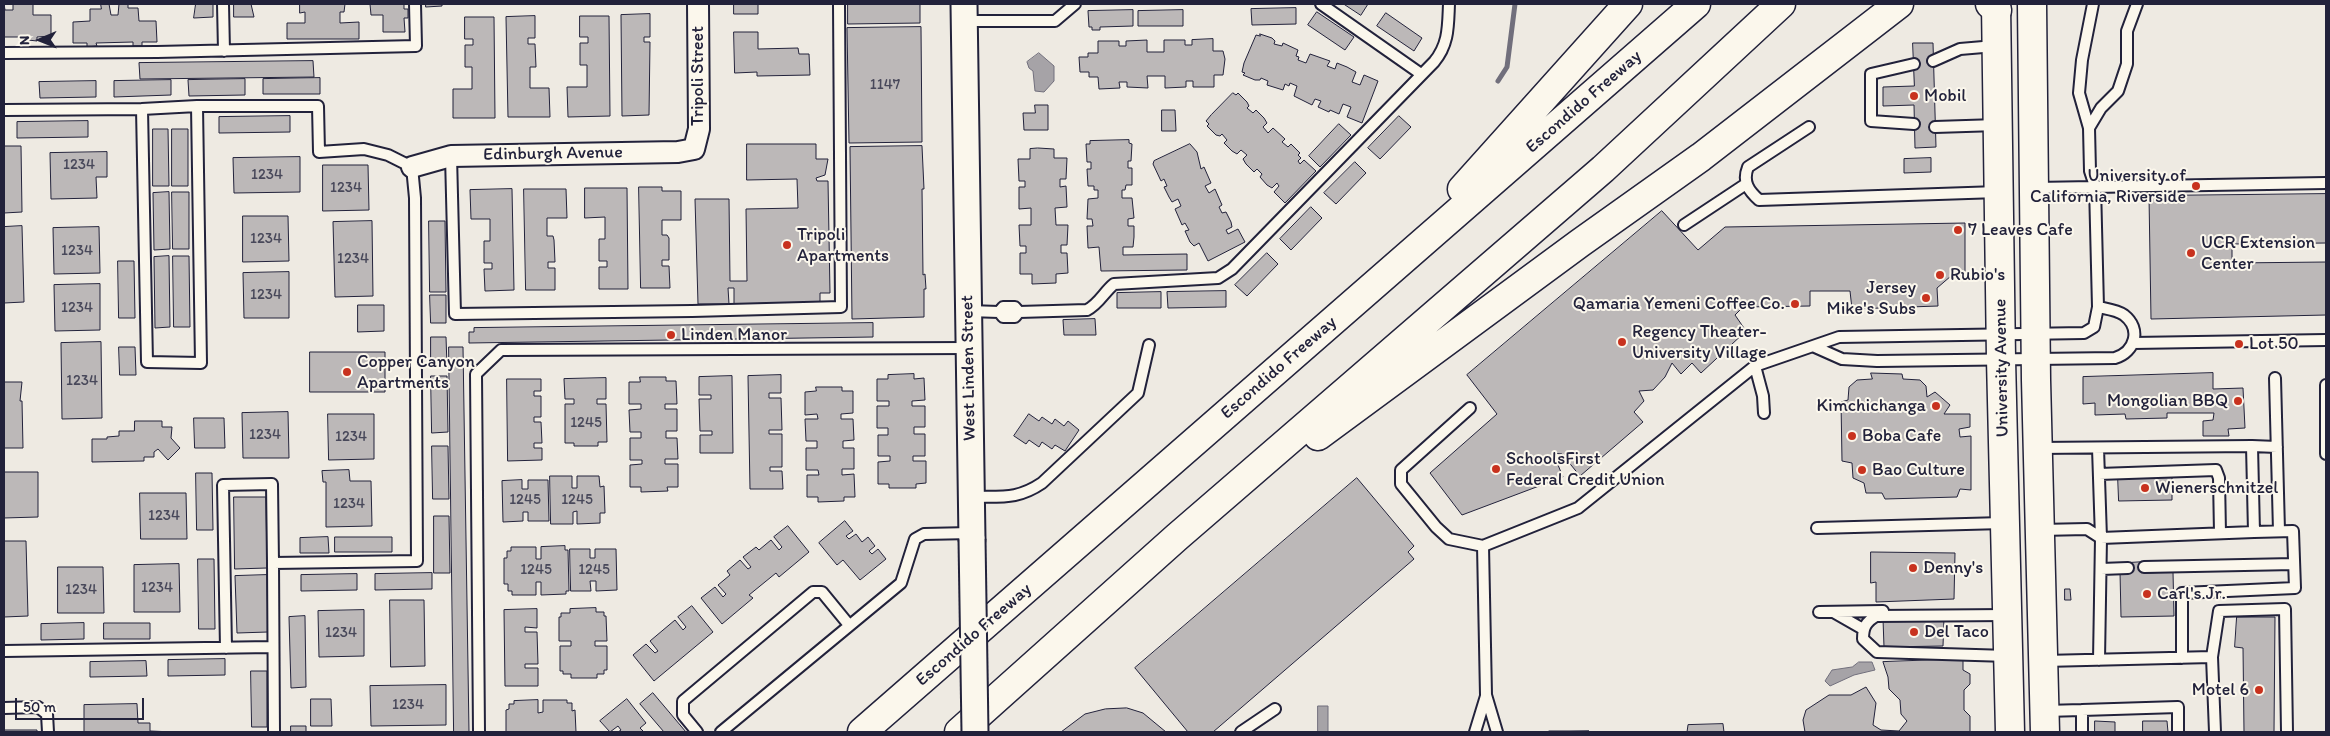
<!DOCTYPE html>
<style>
body{margin:0}
#map{position:relative;width:2330px;height:736px;overflow:hidden;background:#eeeae2;font-family:Itim,sans-serif}
canvas{display:block}
.frame{position:absolute;inset:0;border:5px solid #22223b;pointer-events:none}
.north{position:absolute;left:15px;top:15px;width:50px;height:50px;-webkit-text-stroke:4px #fbf7ec;paint-order:stroke;rotate:269deg;font-size:14px;font-weight:700;line-height:20px;text-align:center;color:#22223b}
.north::after{content:'';display:block;margin:auto;width:18px;height:22px;background:#22223b;clip-path:polygon(50% 0,100% 100%,50% 72%,0 100%)}
.scale{position:absolute;left:15px;top:698px;width:129px;height:22px;box-sizing:border-box;border:2px solid #22223b;border-top:0;padding-left:6px;font-size:15px;line-height:18px;white-space:nowrap;color:#22223b;-webkit-text-stroke:4px #fbf7ec;paint-order:stroke}
</style>
<div id="map">
<canvas width="2330" height="736"></canvas>
<div class="frame"></div>
<div class="north">N</div>
<div class="scale">50 m</div>
</div>
<script>
const ctx = document.querySelector('canvas').getContext('2d');
ctx.lineJoin = 'round';
function paint(path, color) {
  ctx.fillStyle = color;
  ctx.fill(path, 'evenodd');
}
function stroke(path, color, width, dash) {
  ctx.strokeStyle = color;
  ctx.lineWidth = width;
  ctx.lineCap = dash ? 'butt' : 'round';
  ctx.setLineDash(dash || []);
  ctx.stroke(path);
}
function write(font, color, halo, rows, align = 'center') {
  ctx.font = font + ' Itim,sans-serif';
  ctx.lineWidth = 4;
  ctx.setLineDash([]);
  ctx.textBaseline = 'middle';
  ctx.strokeStyle = halo;
  ctx.fillStyle = color;
  for (const [text, x, y, turn = 0] of rows) {
    ctx.save();
    ctx.translate(x, y);
    ctx.rotate((+turn || 0) * Math.PI / 180);
    ctx.textAlign = isNaN(turn) ? turn : align;
    if (halo) ctx.strokeText(text, 0, 0);
    ctx.fillText(text, 0, 0);
    ctx.restore();
  }
}
const water = new Path2D(`
 M1039,53L1054,66V81L1044,92L1035,91L1033,71L1029,68L1027,62Z
 M1859,662H1872L1875,670L1854,675L1830,686L1825,681L1832,670L1852,667Z
 M1318,706H1328V732H1318Z`);
paint(water, '#a6a3a7');
stroke(water, '#716f7c', 1);
stroke(new Path2D(`
 M1498,81L1507,67L1515,4`), '#716f7c', 5);
const building = new Path2D(`
 M4,4L5,10H13V4H33V15H51V36L37,37V41L28,40V37H4Z
 M101,4H109L111,15H118L119,4H128V8H138L139,21H156L157,42H142V46H133V42L96,43L97,46L87,47V43H73V22L90,21V9H101Z
 M196,4H213V17L194,18Z
 M234,4H251L254,17H234Z
 M300,4H345L344,12H340V23L359,22V39H287V23H305V12L300,13Z
 M366,4H404V9H408V18H404L405,32H383V15H371L370,4Z
 M426,4H442V6L426,7Z
 M734,4H758V14H734Z
 M848,4H920V23L848,24Z
 M1344,4H1368L1361,15Z
 M1296,8V24L1252,25L1251,9Z
 M1133,10V26L1100,27V30H1092V27H1089L1088,11Z
 M1183,10V26H1138V11Z
 M1317,12L1354,37L1345,50L1308,25Z
 M1386,13L1422,38L1414,51L1377,26Z
 M650,14V37H644V42H650L649,115L622,116L621,15Z
 M535,16V38H528V44H535L536,67H530V88H549L550,117H508L506,17Z
 M580,16H609L610,116L568,117L567,87H587V65H580V43H588V37H580Z
 M465,17H494L495,118H453V89H472V67H465V45H473V39H465Z
 M921,27L922,142L849,143L847,28Z
 M734,32H758V49L798,48L799,54H809L810,75L757,76V72L735,73Z
 M1260,34L1272,38L1275,41L1274,44L1282,46L1283,43L1298,50L1296,56L1299,57L1298,60L1306,63L1310,54L1330,61L1327,66L1335,69L1337,63L1347,67L1356,72L1352,82L1360,85L1364,75L1378,81L1362,123L1347,117L1351,107L1343,104L1339,114L1330,110L1329,112L1318,107L1321,101L1315,99L1312,105L1294,96L1297,86L1290,83L1289,86L1285,84L1283,90L1267,85L1268,81L1261,78L1260,80H1255L1243,75L1245,73L1242,72L1244,63L1256,35L1260,36Z
 M1213,39V51H1223L1225,59L1223,75H1214V87H1193V81H1186V87L1165,88V76H1147L1148,88L1127,87V82H1119L1120,88L1099,89L1098,77H1089V72H1080L1079,57H1088V53H1098V41H1119V46H1126V41L1147,40V52H1164V40H1185V45H1192V40Z
 M1913,43H1933L1936,147L1915,148L1914,105L1883,106V87L1914,86Z
 M313,61L314,77L140,79L139,63Z
 M320,78V94H263V79Z
 M245,79V95L189,96L188,80Z
 M171,80V95L114,97V81Z
 M96,81V97L40,98L39,82Z
 M1233,93L1236,95L1238,93L1247,102L1249,106L1247,108L1253,113L1256,110L1264,118L1267,123L1263,127L1268,133L1273,128L1285,139L1282,142L1288,147L1291,144L1300,153L1298,155L1301,158L1298,161L1300,164L1304,160L1316,171L1285,203L1274,192L1279,186L1277,183L1272,188L1267,185L1260,177L1262,174L1257,169L1254,172L1246,164L1243,159L1247,155L1241,150L1237,154L1232,151L1224,143L1227,140L1222,134L1220,136L1216,135L1207,126L1209,124L1206,121L1211,115Z
 M1035,105H1048V130H1024L1023,113H1035Z
 M1162,110H1175L1176,131H1162Z
 M290,116V132L219,133V117Z
 M1399,116L1411,127L1380,159L1368,148Z
 M88,121V137L17,138V122Z
 M1339,124L1351,135L1320,167L1309,156Z
 M153,129H168L169,186H153Z
 M172,129H188V186H172Z
 M1129,140V143L1132,144L1131,161H1128V168H1132V185H1126L1125,190H1122V198H1132L1134,218L1128,219V226H1134V237L1133,247H1123V255L1187,254V270L1101,271L1099,247L1088,248L1087,226H1093L1092,219H1087L1088,199L1098,198V190H1094V186H1088L1087,169H1091V162H1087L1086,144H1090V141Z
 M747,144H816V159H828L825,175L816,178L817,181H828L830,293H820V302L734,304V288H728L729,304H698L695,199H729L730,281H747L746,209L798,208L797,179L747,180Z
 M1190,144L1197,152L1201,169L1204,167L1211,183L1205,186L1209,193L1215,189L1222,205L1219,207L1222,213L1226,212L1231,222L1232,227L1226,230L1228,234L1238,229L1245,242L1208,261L1199,243L1194,246L1190,242L1185,231L1189,230L1185,223L1182,225L1175,209L1181,206L1178,199L1172,202L1169,197L1164,187L1167,186L1164,179L1161,181L1153,164L1154,161Z
 M4,146H21L22,212L4,213Z
 M922,146L924,189H922L923,275L925,274L926,289H924V317L852,319L850,147Z
 M1038,148L1054,149V158H1067L1066,179H1060V187L1066,186L1067,207L1055,208L1056,225H1068L1067,245H1061V253H1067L1068,273L1056,274V283L1032,284V274H1020V253H1026V246H1020L1019,225H1031V208L1019,209V187H1025V181H1019L1018,159H1030V149Z
 M107,152V177H96L97,198L51,199L50,153Z
 M300,157V192L234,193L233,158Z
 M1931,158V172L1904,173V159Z
 M1355,162L1366,173L1336,204L1324,193Z
 M323,165H368L369,210L323,211Z
 M639,187H662V191H681V220H662V235H667L669,238V260H662V266H669L670,288H641Z
 M585,188H627L628,289H599V267H607V261H599V239H605V217L585,218Z
 M512,189L514,290L485,291L484,269H492V263H484V241H490V219H471L470,190Z
 M524,189H566L567,218H547V236H553L554,240L555,262H548V268H555V290H526Z
 M169,192L170,249L154,250L153,193Z
 M172,192H189V249H173Z
 M2326,194V243L2232,244V263L2326,262V315L2151,319L2149,196Z
 M1311,207L1322,218L1291,250L1280,239Z
 M1662,211L1698,250L1725,227L1965,223V276H1951L1937,288L1938,306L1852,309L1850,291H1810V306L1743,307L1735,315L1746,331L1701,373L1692,363L1681,374L1672,363L1665,377L1653,390L1639,391L1644,401L1634,412L1643,422L1580,476L1562,454L1553,453L1563,477L1462,515L1430,473L1497,414L1467,375Z
 M243,216H288L289,261L243,262Z
 M372,221L373,296L335,297L333,222Z
 M429,221H445L446,292H430Z
 M22,226L24,302L4,303V227Z
 M99,227L100,273L54,274L53,228Z
 M1267,253L1278,264L1247,296L1235,285Z
 M169,256L170,327L155,328L154,257Z
 M173,256H189L190,327H174Z
 M118,261H134L135,318H119Z
 M289,272V318H244L243,273Z
 M100,284V330L55,331L54,285Z
 M1226,291V307L1168,308L1167,292Z
 M1161,292V308H1117V293Z
 M430,295H446V323H431Z
 M358,305H384V331L358,332Z
 M1095,319L1096,335H1064L1063,320Z
 M873,323V337L469,343V332H474V328Z
 M431,337H446L447,366H431Z
 M101,342L102,418L62,419L61,343Z
 M119,347H135L136,375H120Z
 M449,347H463L469,732H454Z
 M310,352H385V392H310Z
 M1871,373L1902,374L1903,379L1920,380L1926,386L1927,397L1935,392L1950,405L1944,414H1970V427L1959,429L1960,437L1971,436V490L1960,489L1957,497L1885,499L1882,493H1866L1864,483L1853,478L1852,463L1842,461L1841,402L1848,400L1849,387L1857,380L1872,379Z
 M2213,373V389L2243,388L2245,428L2228,429L2229,436H2203V421L2213,420L2214,413H2167V418L2126,419L2125,414L2095,415V403L2083,404V377Z
 M914,374V379L924,378L925,400L912,401V406H925V427H914V434H925V456H913V461H926V483L916,484V488H889V484H878V462L890,461V456H878V435H888V428H877V406H889V401H877V379H888V375Z
 M781,375V393H769V398H781L782,430H769V434H782V467H770V471H782L783,489H750L748,376Z
 M431,376H447L448,432L432,433Z
 M732,376L733,453H700V435H712V431H700L699,399H711V395H699V377Z
 M640,377H666V381H676L677,404H665V409H677V431H666V438H677L678,459H665V464H678V487H667L668,491L641,492V487H630V465L642,464V460H630V438H641V432H630L629,410L641,409V404H629V382H640Z
 M606,378V399H597V404H606L607,442H598V446H574V443H565V404H574V399H565L564,379Z
 M507,379H541V391H534V396H541V417H534V422H541L542,443H534V448H542V460L508,461Z
 M4,382H22L20,401H22L23,448H4Z
 M816,387H842V391H853V413L841,414V419H853L854,440L843,441V448H854V469H842V475L854,474L855,497H844V501L818,502V497H807V475H819L818,470H806V448H817V441H806L805,419H818L817,414L805,415V392L816,391Z
 M288,412L289,458H243L242,413Z
 M328,414H374V459L329,460Z
 M1029,414L1039,421L1042,417L1052,424L1055,419L1064,426L1068,421L1079,430L1065,451L1055,445L1052,449L1042,442L1039,447L1029,440L1026,444L1014,436Z
 M194,418H224L225,448H195Z
 M135,421H162V427H172L171,438L180,448L168,460L158,449L154,452V457H144V461L92,462V439H107V437L119,436V431H134Z
 M432,446H448L449,499H433Z
 M349,470L350,481H371L372,526L326,527V482H323L322,471Z
 M4,472H38V517L4,518Z
 M196,473H212L213,530H197Z
 M550,476H572V488H577V476H599L600,487L604,486L605,513H600V523L577,524V511L573,512V524H551Z
 M2118,476H2172V500L2119,501Z
 M1357,478L1414,546L1408,552L1414,559L1213,732H1188L1135,668Z
 M522,480V489H528V480H548L549,521H528V512H523V521L503,522L502,481Z
 M140,493H186L187,539H141Z
 M234,497H266L267,568L235,569Z
 M434,516H449L450,573H434Z
 M845,521L853,531L846,536L849,539L856,534L862,542L868,537L875,546L869,551L872,554L878,549L886,559L860,580L843,560L837,565L819,543Z
 M788,526L809,552L779,577L776,573L749,595L753,598L722,624L701,598L715,587L723,597L726,594L718,585L730,575L727,571L740,560L748,569L751,567L743,557L756,547L759,550L771,540L779,550L782,547L774,537Z
 M328,537L329,553H300V538Z
 M335,537H392V552H335Z
 M4,541H26L28,616L4,617Z
 M565,546V550H568L569,591H566V594L541,595V582H536V595H512V591H508V584H504V558H507V551H511V547H536V559H541V547Z
 M570,549H590V558H595V549H616L617,590L596,591V581H590L591,591H571Z
 M1871,552L1955,553L1954,599L1876,602V582L1871,583Z
 M198,559H214L215,629H199Z
 M2144,562V573L2173,572L2174,616L2121,617L2120,572H2128V563Z
 M179,564L180,612H134V565Z
 M58,567H103L104,613H58Z
 M432,573V589L375,590V574Z
 M357,574V590L301,591V575Z
 M267,575L268,632L237,633L235,576Z
 M2065,589H2070L2071,600H2065Z
 M390,600H424L425,666L391,667Z
 M692,606L713,632L654,681L633,655L646,644L655,653L658,651L650,641L675,620L683,630L686,627L678,617Z
 M596,608V612H604V616H606L607,641H595V646H607V670H604V674H597V678H571V674H563V671H560V646H571V641H559V617H561V613H570V609Z
 M537,609V628L525,627V632H537L538,664H525V668H538V686H505L504,610Z
 M364,610V656L319,657L318,611Z
 M305,616L306,687L291,688L289,617Z
 M2237,617H2275L2274,732H2244L2243,648L2235,647Z
 M1944,618L1943,646L1884,647L1883,619Z
 M84,623V639L41,640V624Z
 M104,623H150V639H104Z
 M225,659V675L168,676V660Z
 M1963,659V670L1970,674V684L1964,690V710L1970,716V732H1805L1803,720L1806,710L1829,695H1851L1866,687L1876,703L1873,725L1881,730L1899,731L1907,721L1901,714L1900,700L1889,689L1888,677L1883,662Z
 M146,661L147,676L90,677V662Z
 M251,671H267V727H252Z
 M446,685V725L371,726L370,686Z
 M653,693L686,732H664L640,704Z
 M311,699H331L332,726H311Z
 M627,699L646,723L640,728L644,732H618L621,730L618,726L610,732L600,721Z
 M538,700V713L543,712V700H567V703H572V711L575,710L576,732H506V710L509,709V704H514V701Z
 M137,704L138,723H150V731L174,732H84V705Z
 M1127,708L1143,713L1166,732H1061L1085,714L1105,709Z
 M2095,721L2115,722V732H2095Z
 M2143,721H2167L2168,732H2143Z
 M1723,724L1724,732H1687L1688,725Z
 M291,726H306V732H291Z
 M4,730H37V732H4Z
 M1549,731H1589L1549,732Z`);
paint(building, '#bcb8b8');
stroke(building, '#22223b', 1);
const service = new Path2D(`
 M223,4L224,51
 M1321,4L1421,74
 M965,21H1055L1075,4
 M4,53L157,52L416,46L415,4
 M1933,61L1960,49L1995,46
 M1914,64L1871,74V121L1914,124
 M142,109L197,106
 M4,110L142,109L147,362L201,363L197,106H318L319,152L364,149L388,155L412,167L415,198L417,561L273,563L274,732
 M1809,127L1748,167C1742,182 1749,191 1759,200L1998,192
 M1935,127L1997,125
 M2089,128L2101,108L2118,91L2127,64V31L2137,4
 M451,156L455,314L692,311L841,307L839,4
 M2035,188L2326,183
 M1684,225L1746,184
 M969,311L999,312L1003,307H1015L1019,312L1087,310C1099,304 1104,292 1114,284L1218,278L1232,269L1434,62C1449,44 1448,26 1449,4
 M999,312L1003,317H1015L1019,312
 M2133,343L2326,340
 M1815,347L1842,359L1877,361L2115,358C2135,352 2142,329 2124,315C2117,310 2107,309 2098,307
 M1755,366L1763,396L1764,413
 M2275,378L2279,531
 M2326,385V454
 M1470,408L1401,470V484L1436,527L1449,539L1483,546
 M2252,446L2277,447
 M2038,448L2252,446L2254,532L2101,538L2087,529L2040,530
 M2098,448L2101,538L2099,660
 M2099,474L2216,470L2219,478L2220,533
 M972,497C1001,496 1017,500 1042,483L1138,393L1149,345
 M1817,528L2003,523
 M2144,567L2294,564
 M2101,569L2128,568
 M1819,612L1883,611
 M1835,613L1863,629
 M2007,615L1876,616C1866,622 1863,627 1863,639L1877,652L2008,656
 M226,648L223,485L272,484L273,563
 M4,651L272,647
 M2212,657L2219,611L2285,609L2287,732
 M2182,658V593L2295,588L2293,531L2254,532
 M2044,661L2212,657L2215,732
 M4,708L38,707L47,714L48,732
 M2082,710L2178,707V732
 M2045,711L2082,710V732
 M479,732L476,374L501,350L968,348
 M697,732L683,715V701L813,592H822L849,625
 M721,732L901,583L915,539L924,534L971,533
 M1241,732L1275,709
 M1475,732L1486,696
 M1497,732L1486,695L1483,546L1578,508L1755,366L1839,337L2084,333L2094,327L2098,307L2095,186L2090,171L2089,128L2079,93L2082,60L2093,4`);
const minor = new Path2D(`
 M412,167L451,156L678,152L694,149L699,129L698,4`);
const tertiary = new Path2D(`
 M964,4L972,539`);
const primary = new Path2D(`
 M1996,4L2001,359L2010,732
 M2032,4L2036,380L2045,732`);
const motorway = new Path2D(`
 M1990,4L1997,10
 M1462,189L1628,4
 M1318,436L1580,243L1701,157L1899,4
 M862,732L1696,4
 M959,732L1177,537L1603,169L1781,4`);
stroke(service, '#22223b', 14);
stroke(minor, '#22223b', 24);
stroke(tertiary, '#22223b', 29);
stroke(primary, '#22223b', 31);
stroke(motorway, '#22223b', 31);
stroke(service, '#fbf7ec', 10);
stroke(minor, '#fbf7ec', 20);
stroke(tertiary, '#fbf7ec', 25);
stroke(primary, '#fbf7ec', 28);
stroke(motorway, '#fbf7ec', 28);
const tertiaryBridge = new Path2D(`
 M972,539L975,732`);
stroke(tertiaryBridge, '#22223b', 29, []);
stroke(tertiaryBridge, '#fbf7ec', 25);
for (const [x, y, r, color] of [
 [1914,96,5,"#c8321e"],
 [2196,186,5,"#c8321e"],
 [1958,230,5,"#c8321e"],
 [787,245,5,"#c8321e"],
 [2191,253,5,"#c8321e"],
 [1940,275,5,"#c8321e"],
 [1926,298,5,"#c8321e"],
 [1795,304,5,"#c8321e"],
 [671,335,5,"#c8321e"],
 [1622,342,5,"#c8321e"],
 [2239,344,5,"#c8321e"],
 [347,372,5,"#c8321e"],
 [2238,401,5,"#c8321e"],
 [1936,406,5,"#c8321e"],
 [1852,436,5,"#c8321e"],
 [1496,469,5,"#c8321e"],
 [1862,470,5,"#c8321e"],
 [2145,488,5,"#c8321e"],
 [1913,568,5,"#c8321e"],
 [2147,594,5,"#c8321e"],
 [1914,632,5,"#c8321e"],
 [2259,690,5,"#c8321e"]
]) {
  const dot = new Path2D();
  dot.arc(x, y, r, 0, 2 * Math.PI);
  ctx.fillStyle = color;
  ctx.fill(dot);
  stroke(dot, '#fbf7ec', 2);
}
write('15px', '#48485a', null, [
 ["1147",885,85],
 ["1234",79,165],
 ["1234",267,175],
 ["1234",346,188],
 ["1234",266,239],
 ["1234",77,251],
 ["1234",353,259],
 ["1234",266,295],
 ["1234",77,308],
 ["1234",82,381],
 ["1245",586,423],
 ["1234",265,435],
 ["1234",351,437],
 ["1245",525,500],
 ["1245",577,500],
 ["1234",349,504],
 ["1234",164,516],
 ["1245",536,570],
 ["1245",594,570],
 ["1234",157,588],
 ["1234",81,590],
 ["1234",341,633],
 ["1234",408,705]
]);
write('18px', '#22223b', '#fbf7ec', [
 ["Tripoli Street",698,76,-90],
 ["Escondido Freeway",1584,102,-41],
 ["Edinburgh Avenue",553,154,-1],
 ["West Linden Street",969,368,-91],
 ["Escondido Freeway",1279,368,-41],
 ["University Avenue",2002,368,-91],
 ["Escondido Freeway",974,635,-41]
]);
write('18px', '#22223b', '#fbf7ec', [
 ["Mobil",1924,96],
 ["University of",2186,176,"right"],
 ["California, Riverside",2186,197,"right"],
 ["7 Leaves Cafe",1968,230],
 ["Tripoli",797,235],
 ["Apartments",797,256],
 ["UCR Extension",2201,243],
 ["Center",2201,264],
 ["Rubio's",1950,275],
 ["Jersey",1916,288,"right"],
 ["Mike's Subs",1916,309,"right"],
 ["Qamaria Yemeni Coffee Co.",1785,304,"right"],
 ["Regency Theater-",1632,332],
 ["University Village",1632,353],
 ["Linden Manor",681,335],
 ["Lot 50",2249,344],
 ["Copper Canyon",357,362],
 ["Apartments",357,383],
 ["Mongolian BBQ",2228,401,"right"],
 ["Kimchichanga",1926,406,"right"],
 ["Boba Cafe",1862,436],
 ["SchoolsFirst",1506,459],
 ["Federal Credit Union",1506,480],
 ["Bao Culture",1872,470],
 ["Wienerschnitzel",2155,488],
 ["Denny's",1923,568],
 ["Carl's Jr.",2157,594],
 ["Del Taco",1924,632],
 ["Motel 6",2249,690,"right"]
], 'left');
</script>
